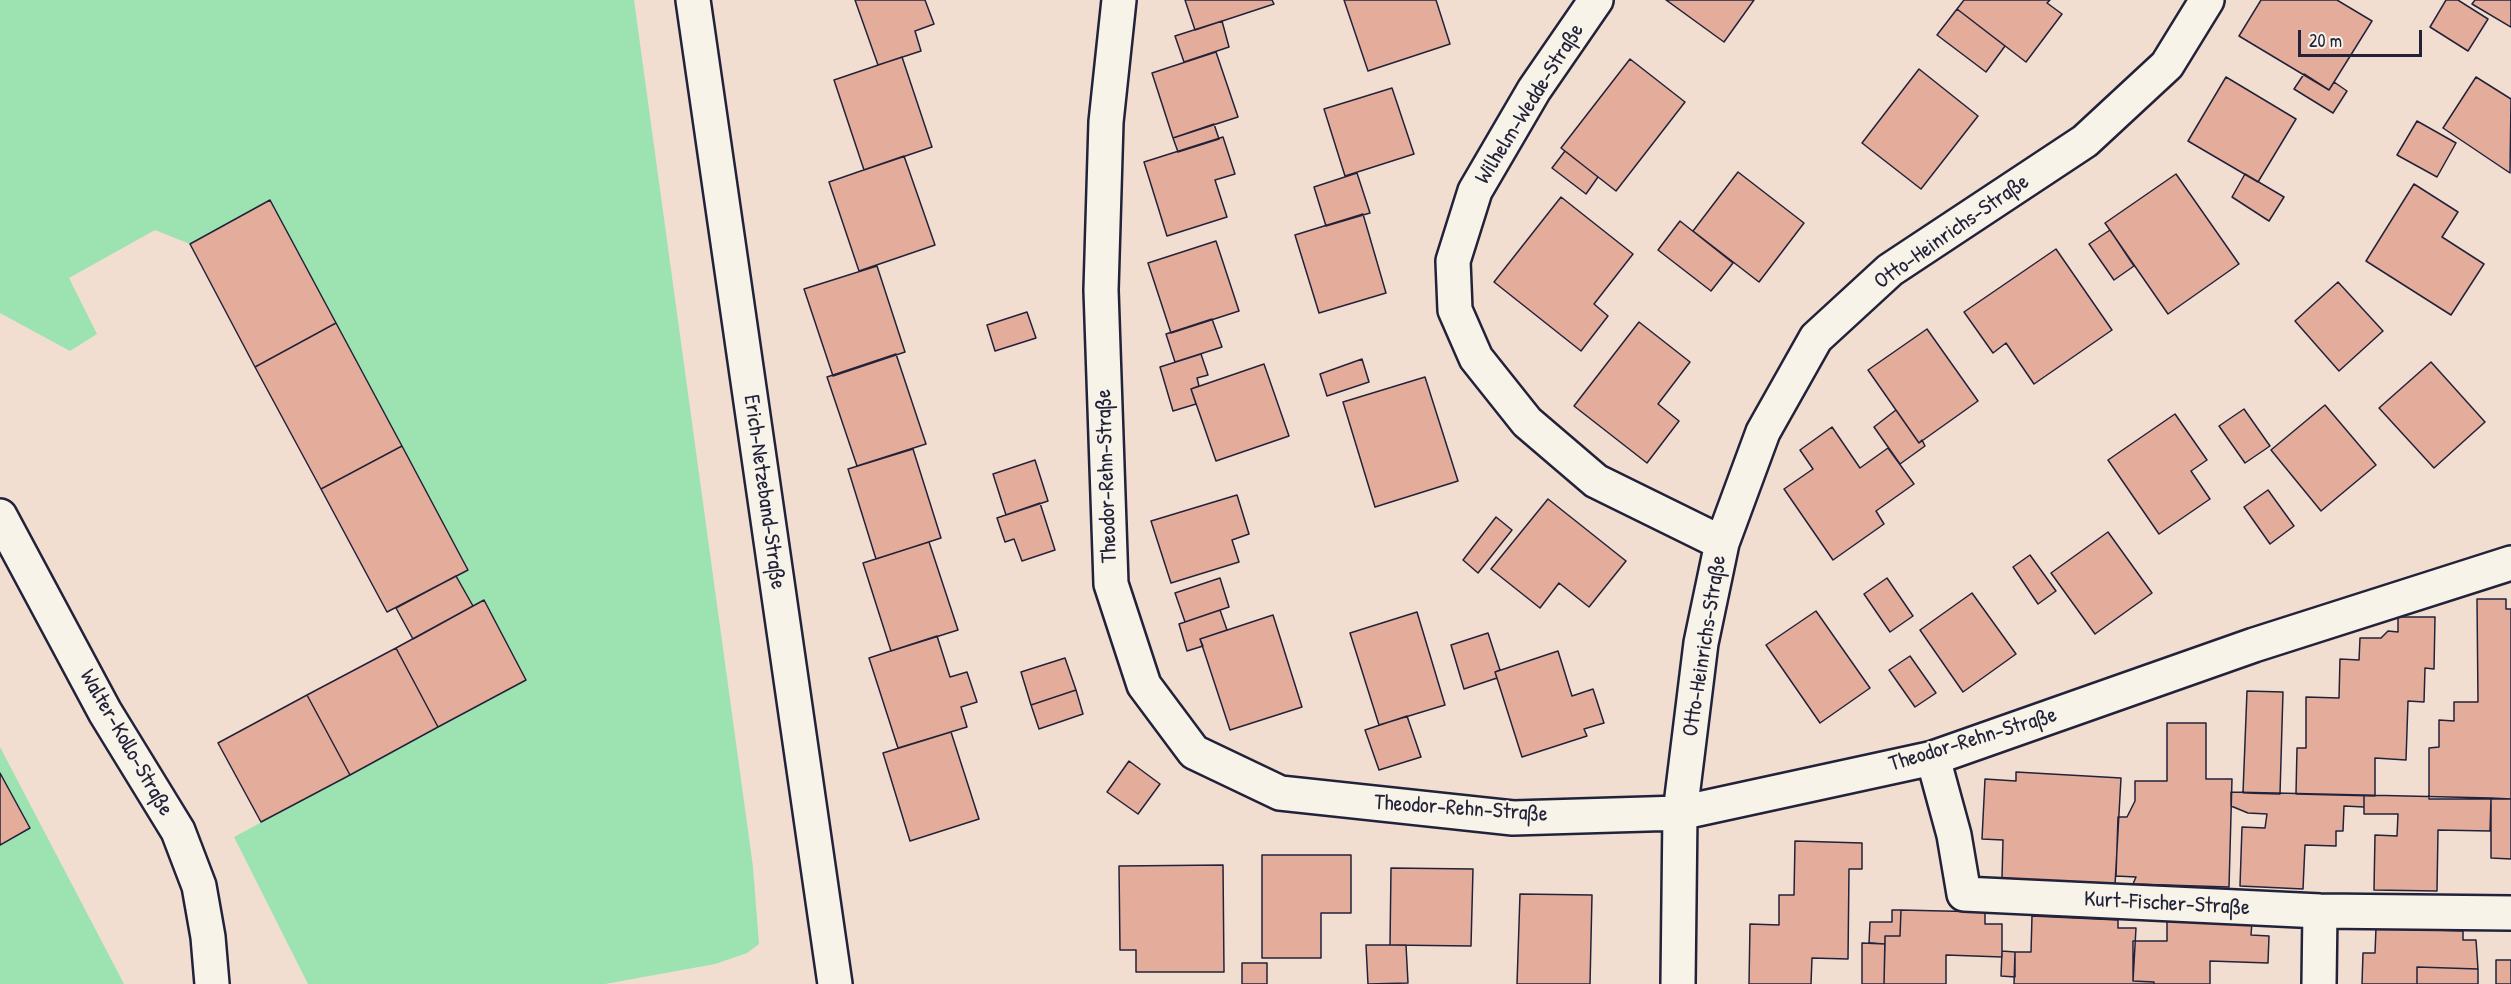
<!DOCTYPE html>
<meta charset="utf-8">
<style>
body{margin:0}
#map{position:relative;width:2511px;height:984px;overflow:hidden;background:#f1ded1;font-family:"Patrick Hand",sans-serif}
canvas{display:block}
.scale{position:absolute;left:2298px;top:30px;width:124px;height:27px;box-sizing:border-box;border:3px solid #22223b;border-top:0;padding-left:8px;font-size:18px;line-height:21px;white-space:nowrap;color:#22223b;-webkit-text-stroke:4px #f7f3e8;paint-order:stroke}
</style>
<div id="map">
<canvas width="2511" height="984"></canvas>
<div class="scale">20 m</div>
</div>
<script>
const ctx = document.querySelector('canvas').getContext('2d');
ctx.lineJoin = 'round';
function paint(path, color) {
  ctx.fillStyle = color;
  ctx.fill(path, 'evenodd');
}
function stroke(path, color, width, dash) {
  ctx.strokeStyle = color;
  ctx.lineWidth = width;
  ctx.lineCap = dash ? 'butt' : 'round';
  ctx.setLineDash(dash || []);
  ctx.stroke(path);
}
function write(font, color, halo, rows, align = 'center') {
  ctx.font = font + ' "Patrick Hand",sans-serif';
  ctx.lineWidth = 4.5;
  ctx.setLineDash([]);
  ctx.textBaseline = 'middle';
  ctx.strokeStyle = halo;
  ctx.fillStyle = color;
  for (const [text, x, y, turn = 0] of rows) {
    ctx.save();
    ctx.translate(x, y);
    ctx.rotate((+turn || 0) * Math.PI / 180);
    ctx.textAlign = isNaN(turn) ? turn : align;
    if (halo) ctx.strokeText(text, 0, 0);
    ctx.fillText(text, 0, 0);
    ctx.restore();
  }
}
paint(new Path2D(`
 M0,0H634L753,867L759,944L747,953L715,964L605,984H308L234,837L526,679L484,601L473,606L456,576L468,569L270,201L190,244L155,230L69,278L97,334L70,351L0,313Z
 M0,747L124,984H0V845L30,828L0,773Z`), '#9ce3b1');
const building = new Path2D(`
 M855,0H925L934,24L915,31L921,51L878,65Z
 M1185,0H1272L1274,4L1195,30Z
 M1344,0H1436L1450,44L1368,71Z
 M1666,0H1754L1724,42Z
 M1964,0H2050L2047,3L2062,14L2026,62L1957,9Z
 M2261,0H2337L2372,21L2329,90L2239,36Z
 M2446,0H2458L2488,19L2468,51L2430,27Z
 M2475,0H2511V27L2472,4Z
 M1957,9L2005,46L1986,72L1937,35Z
 M1222,21L1229,47L1184,62L1175,36Z
 M1216,52L1238,117L1173,138L1152,73Z
 M902,57L932,147L864,170L834,80Z
 M1630,59L1685,102L1616,191L1561,148Z
 M1919,69L1978,116L1921,189L1862,143Z
 M2304,74L2329,90L2334,82L2347,91L2333,113L2294,89Z
 M2226,77L2296,119L2258,182L2188,141Z
 M2476,77L2511,99L2510,173L2443,128Z
 M1392,88L1414,154L1345,176L1324,109Z
 M2417,121L2456,143L2437,177L2397,155Z
 M1214,124L1219,139L1178,152L1173,138Z
 M1223,137L1235,174L1215,180L1227,217L1167,236L1144,162Z
 M1565,151L1598,177L1586,194L1552,168Z
 M904,156L935,245L859,271L829,182Z
 M1738,172L1804,223L1759,282L1693,231Z
 M1357,173L1370,213L1326,226L1314,187Z
 M2176,174L2239,264L2168,314L2105,223Z
 M2245,174L2284,197L2269,221L2232,197Z
 M2414,184L2458,212L2442,237L2484,264L2451,315L2366,261Z
 M1561,197L1633,254L1594,304L1608,316L1581,351L1494,282Z
 M270,200L336,323L255,367L190,244Z
 M1363,214L1386,293L1319,313L1295,235Z
 M1680,221L1733,263L1711,291L1658,250Z
 M2110,230L2134,266L2114,280L2089,244Z
 M1216,241L1239,311L1171,333L1148,263Z
 M2056,249L2112,330L2034,384L2006,343L1993,353L1964,312Z
 M877,266L905,352L833,376L804,289Z
 M2338,282L2383,331L2339,371L2295,321Z
 M1027,312L1036,338L995,351L987,325Z
 M1212,319L1222,347L1175,362L1166,334Z
 M1639,322L1690,362L1658,404L1679,421L1647,463L1574,406Z
 M336,323L402,446L321,489L255,367Z
 M1927,329L1978,401L1919,443L1868,370Z
 M896,354L926,444L857,466L827,377Z
 M1201,354L1208,375L1197,378L1199,386L1191,389L1196,404L1173,411L1160,367Z
 M1362,359L1369,382L1327,396L1320,374Z
 M2431,362L2485,422L2434,468L2379,408Z
 M1264,364L1289,436L1216,461L1191,389Z
 M1425,377L1458,481L1375,507L1343,402Z
 M2325,405L2376,465L2321,511L2271,450Z
 M2244,409L2270,446L2245,463L2219,426Z
 M1896,410L1919,443L1922,440L1925,446L1900,464L1874,427Z
 M2175,414L2207,460L2191,471L2210,499L2159,534L2108,460Z
 M1832,427L1860,468L1888,448L1914,484L1876,511L1884,524L1833,560L1784,489L1813,469L1800,450Z
 M402,446L468,570L387,612L321,489Z
 M913,449L941,538L876,559L848,469Z
 M1035,460L1048,501L1006,515L993,474Z
 M2268,490L2294,526L2270,544L2244,507Z
 M1237,495L1249,534L1232,540L1239,562L1171,583L1151,521Z
 M1548,499L1626,561L1589,607L1559,583L1540,608L1491,569Z
 M1040,503L1055,550L1022,561L1014,539L1005,542L997,518Z
 M1496,517L1512,530L1478,573L1463,560Z
 M2108,532L2152,593L2095,634L2051,573Z
 M929,542L958,630L891,651L863,563Z
 M2030,555L2056,591L2038,604L2013,567Z
 M456,576L473,606L413,639L396,608Z
 M1220,578L1229,607L1185,622L1175,593Z
 M1887,578L1913,616L1890,632L1864,594Z
 M1972,593L2016,654L1963,692L1920,630Z
 M2477,599H2506V609H2511V799H2429V748L2439,747V720L2454,721V702H2478Z
 M484,600L526,680L438,727L396,648Z
 M1220,610L1227,630L1200,639L1203,646L1187,651L1179,624Z
 M1816,611L1870,688L1820,723L1766,645Z
 M1417,612L1445,705L1379,725L1350,633Z
 M1273,615L1302,707L1230,730L1200,639Z
 M2398,617H2435L2434,669L2425,668L2424,702L2408,701L2406,760L2375,758V796L2296,794L2297,748H2306V697L2339,698L2340,659L2359,660L2360,638H2381L2388,631L2398,632Z
 M1488,633L1500,670L1495,672L1497,678L1464,689L1451,645Z
 M937,636L950,677L967,672L977,702L961,707L967,727L898,748L869,658Z
 M396,648L438,727L350,775L307,695Z
 M1558,651L1572,696L1593,689L1604,723L1584,729L1587,736L1522,757L1495,672Z
 M1910,656L1936,693L1915,707L1889,670Z
 M1065,658L1076,690L1031,705L1021,672Z
 M1076,690L1083,714L1039,729L1031,705Z
 M2247,691L2283,692L2280,794L2243,793Z
 M307,695L350,775L261,822L218,743Z
 M1407,716L1421,757L1379,770L1365,730Z
 M2167,723H2206V779H2232L2229,887L2133,884L2136,877L2116,876L2118,817H2127L2135,801V781H2167Z
 M951,732L979,819L910,841L883,753Z
 M1129,761L1160,784L1138,814L1107,792Z
 M2016,772L2121,778L2115,885L2002,878L2003,840L1982,839L1985,779L2016,781Z
 M0,773L30,828L0,845Z
 M2231,792L2364,795V807L2344,806L2343,831H2336V846L2305,845L2303,889L2240,886L2242,827L2265,828L2267,814L2248,813L2231,806Z
 M2364,795L2491,798L2490,831L2438,830L2437,891L2374,890L2375,835L2397,836L2398,814H2364Z
 M2491,798L2511,799V859L2491,858Z
 M1795,841L1862,843V869H1849L1848,959L1812,958L1811,984H1749L1750,924L1779,925V895H1794Z
 M1262,855H1351V913H1321V958H1262Z
 M1223,865L1224,972H1136V950H1120L1119,866Z
 M1391,868L1473,869L1471,946L1390,945Z
 M1520,894L1592,895L1590,984H1517Z
 M1892,910H1901L1900,936H1885V944L1869,943L1870,922H1892Z
 M1901,910L1985,912V924H2002V957L1946,955V984H1884L1885,936H1900Z
 M2032,916L2118,920V928H2136L2133,981L2154,982V984H2014L2015,952H2031Z
 M2167,920L2252,922L2251,935L2269,936L2268,963L2210,961V984H2154V982L2133,981V941H2167Z
 M2376,928L2463,931V940H2476L2478,969L2417,967V984H2362L2363,953H2375Z
 M1862,943L1885,944L1884,984H1862Z
 M1366,945H1406L1408,983L1368,984Z
 M2002,951L2015,952V977L2001,976Z
 M2496,960H2511V984H2496Z
 M1242,963H1267V984H1242Z
 M2417,967L2478,969V984H2417Z`);
paint(building, '#e4ad9b');
stroke(building, '#22223b', 1.5);
const minor = new Path2D(`
 M693,0L835,984
 M1119,0L1106,122L1101,290L1111,584L1144,685L1194,752L1280,793L1513,818L1680,813L1933,758L2254,645L2511,563
 M1596,0L1534,90L1475,191L1453,261L1455,310L1476,358L1527,422L1596,481L1722,543
 M0,516L105,712L178,831L199,886L208,937L212,984
 M1933,758L1954,835L1964,894L2320,911L2511,913
 M1678,984L1680,813L1701,643L1722,543L1763,432L1816,338L1890,270L2085,141L2167,65L2207,0
 M2319,984L2320,911`);
stroke(minor, '#22223b', 38);
stroke(minor, '#f7f3e8', 33);
write('22px', '#22223b', '#f7f3e8', [
 ["Wilhelm-Wedde-Straße",1530,104,-58],
 ["Otto-Heinrichs-Straße",1952,232,-35],
 ["Theodor-Rehn-Straße",1107,476,-92],
 ["Erich-Netzeband-Straße",764,492,82],
 ["Otto-Heinrichs-Straße",1705,646,-81],
 ["Theodor-Rehn-Straße",1973,740,-17],
 ["Walter-Kollo-Straße",126,743,60],
 ["Theodor-Rehn-Straße",1461,809,4],
 ["Kurt-Fischer-Straße",2167,904,3]
]);
</script>
